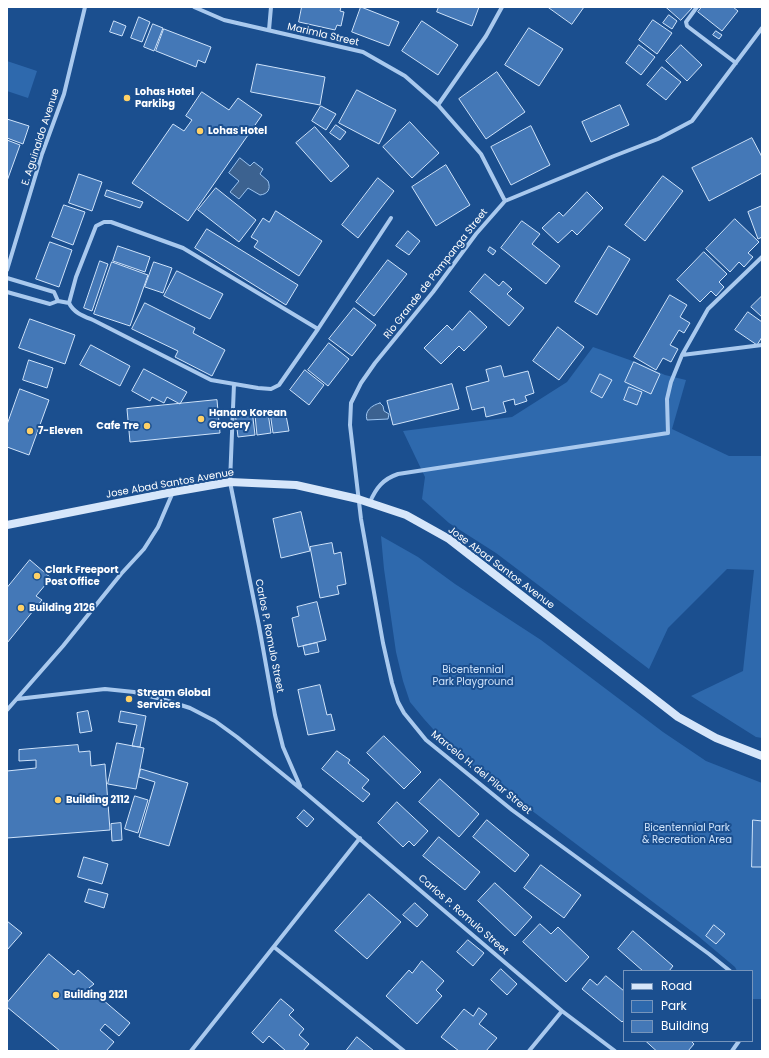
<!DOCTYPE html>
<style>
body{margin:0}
#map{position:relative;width:769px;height:1058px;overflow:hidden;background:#1b4f8f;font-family:Poppins,sans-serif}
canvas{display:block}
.frame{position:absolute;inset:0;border:8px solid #fff;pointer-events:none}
.legend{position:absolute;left:623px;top:970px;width:130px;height:72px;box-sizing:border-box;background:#1b4f8f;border:1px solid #7695bc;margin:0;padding:5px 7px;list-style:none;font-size:12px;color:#fff}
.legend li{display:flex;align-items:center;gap:8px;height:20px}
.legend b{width:20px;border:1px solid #7695bc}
</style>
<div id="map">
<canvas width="769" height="1058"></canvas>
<div class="frame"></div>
<ul class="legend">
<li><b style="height:5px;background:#d6e6fa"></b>Road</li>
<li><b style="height:11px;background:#2e69ad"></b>Park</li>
<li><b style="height:11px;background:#4478b7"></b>Building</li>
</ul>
</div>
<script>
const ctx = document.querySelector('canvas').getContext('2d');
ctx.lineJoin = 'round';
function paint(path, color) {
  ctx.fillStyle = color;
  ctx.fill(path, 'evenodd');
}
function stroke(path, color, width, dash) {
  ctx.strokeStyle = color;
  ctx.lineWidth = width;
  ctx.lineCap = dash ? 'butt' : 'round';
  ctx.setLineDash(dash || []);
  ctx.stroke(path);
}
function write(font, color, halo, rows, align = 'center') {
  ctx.font = font + ' Poppins,sans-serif';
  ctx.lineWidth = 4;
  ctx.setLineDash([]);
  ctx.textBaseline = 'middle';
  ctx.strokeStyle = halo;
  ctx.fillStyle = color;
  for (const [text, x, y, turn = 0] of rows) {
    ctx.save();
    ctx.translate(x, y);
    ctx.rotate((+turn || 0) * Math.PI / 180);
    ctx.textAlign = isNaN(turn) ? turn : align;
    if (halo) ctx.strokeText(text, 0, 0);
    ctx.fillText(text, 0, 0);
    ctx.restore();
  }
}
paint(new Path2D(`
 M7,61L37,71L28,98L7,91Z
 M593,347L641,364L665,375L686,380L672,429L729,456H762V738L756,737L691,696L743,671L754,570L727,569L668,628L649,669L496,553L449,523L422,499L425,477L403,431L512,417L567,382Z
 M381,536L418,557L455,584L541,640L663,732L706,761L762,783V999H752V971H737L735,967L698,936L478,770L442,739L424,719L410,702L403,681L396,652L384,569Z`), '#2e69ad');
const water = new Path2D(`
 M240,158L250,166L254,162L263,169L260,174L268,181C271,189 268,194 260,195L248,188L239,199L230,192L239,181L229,173Z
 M380,403L383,406L384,411L389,414L388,419L367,420C364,411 372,405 380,403Z`);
paint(water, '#3c6290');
stroke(water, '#9cc4f0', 1);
const building = new Path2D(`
 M302,7H341L340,11L344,12L341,26L337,25L335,30L299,22Z
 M361,7L399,22L389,46L352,32Z
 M439,7H479L472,26L437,12Z
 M548,7H584L572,24Z
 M666,7H693L681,20Z
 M702,7H733L738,11L722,31L698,12Z
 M669,15L677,21L672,29L663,23Z
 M139,17L150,22L142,42L131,38Z
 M653,20L672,33L657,54L639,40Z
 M114,21L126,26L122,36L110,32Z
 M422,21L458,45L438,75L402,51Z
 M153,24L163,28L154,51L144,47Z
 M529,28L563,49L539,86L505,65Z
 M164,29L211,47L205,63L198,60L196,67L156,51Z
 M716,31L722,35L719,39L713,35Z
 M639,45L655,57L641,75L626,63Z
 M681,45L702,65L687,81L666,61Z
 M257,64L325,77L320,105L251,92Z
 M662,67L681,82L666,100L647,85Z
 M497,72L525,112L486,139L459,99Z
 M357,90L396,110L379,144L339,123Z
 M202,92L229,110L238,98L262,115L188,221L132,183L173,124L184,131L192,120L186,116Z
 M620,105L629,125L591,142L582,122Z
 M321,106L336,114L326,130L312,121Z
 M7,119L29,126L23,144L7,138Z
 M410,122L439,153L412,178L383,147Z
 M336,125L346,132L340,140L330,133Z
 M531,126L550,165L511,185L491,147Z
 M315,127L349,166L331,182L296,143Z
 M752,138L762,157V173L709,201L692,168Z
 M7,140L20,145L7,181Z
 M446,165L470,205L436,226L412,187Z
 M79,174L102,182L92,211L69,203Z
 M663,176L683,191L645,241L625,225Z
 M378,178L394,191L358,238L342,225Z
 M216,188L256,220L239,242L198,210Z
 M107,190L143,202L140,208L105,196Z
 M587,192L603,208L577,235L572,230L558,243L542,228L559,212L563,216Z
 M64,205L85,212L73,245L52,237Z
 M762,206V237L758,239L748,212Z
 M276,211L322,241L299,276L254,247L258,241L251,237L263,218L269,222Z
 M735,219L759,242L748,253L753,257L744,267L739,262L730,272L706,249Z
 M522,221L540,234L532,244L560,266L546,284L501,248Z
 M207,229L298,285L286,305L195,248Z
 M408,231L420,241L409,255L396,246Z
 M50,242L72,250L59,287L36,279Z
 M118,246L150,257L145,272L113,261Z
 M609,246L630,259L597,315L575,302Z
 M490,247L496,251L493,255L488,251Z
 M704,252L727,274L719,282L724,287L716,296L711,291L700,302L677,280Z
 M388,260L407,274L374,316L356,302Z
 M100,261L108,264L92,311L84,308Z
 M112,262L148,275L130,326L94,314Z
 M154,262L172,268L163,293L145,287Z
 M177,271L223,294L210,319L164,296Z
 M485,274L499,286L503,281L512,289L507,294L524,308L509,326L470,292Z
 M670,295L687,305L680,317L690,323L684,333L679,330L670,345L678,349L671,362L663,358L656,370L634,357Z
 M762,296V317L751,307Z
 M145,303L195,328L193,333L225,350L212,376L175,357L178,351L132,329Z
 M354,308L376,325L352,356L329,339Z
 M470,311L487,327L464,351L459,346L441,364L424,348L447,325L452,330Z
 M748,312L762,322V337L757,345L735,330Z
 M30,319L75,335L65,364L19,348Z
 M558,327L584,347L559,380L533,361Z
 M329,343L349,359L328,386L308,370Z
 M91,345L130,366L120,386L80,365Z
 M29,360L53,368L47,388L23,380Z
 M634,362L660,374L651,394L625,382Z
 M501,366L504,377L528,371L534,393L525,396L527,401L515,405L514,399L503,402L506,412L486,417L484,407L472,410L466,387L489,381L486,370Z
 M144,369L187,392L180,404L167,397L164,403L152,397L150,401L132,391Z
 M305,370L324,385L309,405L290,390Z
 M600,374L612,380L602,398L591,392Z
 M452,384L459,409L393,425L387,401Z
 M629,387L642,392L637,405L624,400Z
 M20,389L49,400L29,455L7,447V425Z
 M217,400L220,433L130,442L127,409Z
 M252,410L255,435L238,437L235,412Z
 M285,410L289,431L273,433L270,412Z
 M268,413L271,433L257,435L255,415Z
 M301,512L310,551L281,558L273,519Z
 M332,543L334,554L341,552L346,584L337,586L339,594L320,598L310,547Z
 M30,560L51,578L36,596L42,600L7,643V588Z
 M317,602L326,640L298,647L292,618L299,616L297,607Z
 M317,643L319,652L305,655L303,646Z
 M320,685L327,715L331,714L335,730L308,735L298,690Z
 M88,711L92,731L80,733L77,713Z
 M121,711L146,716L140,747L132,746L137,725L119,722Z
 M384,736L421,772L404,789L367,753Z
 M117,743L144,748L136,789L108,784Z
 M78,745L79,752L90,751L91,766L105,764L110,830L7,838V771L36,768V760L19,761V750Z
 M337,751L350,760L348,763L369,780L362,788L370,794L363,802L322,769Z
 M141,769L188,783L169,846L139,837L155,782L139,777Z
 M440,779L479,814L459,837L419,802Z
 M135,796L148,800L138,833L125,829Z
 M397,802L428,831L414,846L409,841L403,847L378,823Z
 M304,810L314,819L307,827L297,818Z
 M487,820L529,855L515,872L473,837Z
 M753,820L762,821V867H752Z
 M121,823L122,840L112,841L111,824Z
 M439,837L480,872L465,890L423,856Z
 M84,857L108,864L102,884L78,877Z
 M541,865L581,895L564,918L524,888Z
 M495,883L532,917L515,936L478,901Z
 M89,889L108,894L104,908L85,902Z
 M369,894L401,922L367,959L335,931Z
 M415,903L428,915L417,927L403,915Z
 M7,921L22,933L7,950Z
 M540,924L551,934L558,927L589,957L566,982L523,942Z
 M714,925L725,934L716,944L706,936Z
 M633,931L673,966L669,971H643L618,949Z
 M468,940L484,953L473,966L457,952Z
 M49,954L74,975L78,970L94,984L89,988L130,1023L119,1036L105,1024L100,1030L114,1042L106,1051H60L7,1007V1003Z
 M422,961L444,981L436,990L442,996L417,1024L386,996L409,970L412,973Z
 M501,969L517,984L507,995L491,980Z
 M606,976L624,991V1020L622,1022L582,989L590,979L597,985Z
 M281,999L294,1010L289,1015L304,1029L299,1035L309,1044L303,1051H286L269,1036L263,1043L252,1033Z
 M479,1008L487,1014L479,1024L497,1038L486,1051H459L441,1037L464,1009L473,1016Z
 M357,1037L374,1051H346Z
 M646,1041H691L694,1044L688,1051H657Z`);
paint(building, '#4478b7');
stroke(building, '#cfe3fa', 1);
stroke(new Path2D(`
 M194,7L224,20L363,52L405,76L438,105L481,154L505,201
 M697,7L686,22L687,26L736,63
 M269,30L271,7
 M438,105L486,36L502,7
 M7,270L42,154L64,94L85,7
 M7,278L54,292L58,301
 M7,292L50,304L58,301L69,303
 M318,329L183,248L111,222H104L96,226L76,277L69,303C74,313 83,316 93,320L211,380L258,388L271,389L279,385L318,329L391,218
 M682,355L762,345
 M234,384L230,482L259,626L275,715L283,747L300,786
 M370,502C376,488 383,479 398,474L668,433L667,399L671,382L682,355L708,309L762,257
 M17,699L105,689L134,692L165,700L190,708L215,721L237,737L301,789L562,1011L615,1051
 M7,710L63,646L121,574L144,549L158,527L173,492
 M274,947L404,1051
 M730,971L709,954L512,810L426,740L404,713L398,702L392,683L383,643L361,519L350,425L351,403L361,383L375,363L433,292L476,234L505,201L614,156L658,139L692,121L762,28
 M191,1051L360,838
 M529,1051L562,1011
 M732,1051L739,1041`), '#a9c9ee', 4);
stroke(new Path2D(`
 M7,525L173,492L230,482L296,485L358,499L406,515L449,539L678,717L716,738L762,756`), '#d6e6fa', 8);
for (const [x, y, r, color] of [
 [127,98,4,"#ffd166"],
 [200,131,4,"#ffd166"],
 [201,419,4,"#ffd166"],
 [147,426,4,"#ffd166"],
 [30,431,4,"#ffd166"],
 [37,576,4,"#ffd166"],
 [21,608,4,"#ffd166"],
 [129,699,4,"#ffd166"],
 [58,800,4,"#ffd166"],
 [56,995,4,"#ffd166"]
]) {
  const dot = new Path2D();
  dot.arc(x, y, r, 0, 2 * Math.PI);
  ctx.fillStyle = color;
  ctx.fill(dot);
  stroke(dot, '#1b4f8f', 1.5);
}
write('10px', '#fff', '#1b4f8f', [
 ["Marimla Street",323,35,13],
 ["E. Aguinaldo Avenue",41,137,-72],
 ["Rio Grande de Pampanga Street",436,274,-52],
 ["Jose Abad Santos Avenue",170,484,-10],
 ["Jose Abad Santos Avenue",501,568,37],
 ["Carlos P. Romulo Street",269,636,79],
 ["Marcelo H. del Pilar Street",481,773,39],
 ["Carlos P. Romulo Street",463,915,41]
]);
write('bold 10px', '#fff', '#1b4f8f', [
 ["Lohas Hotel",135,92],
 ["Parkibg",135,104],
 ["Lohas Hotel",208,131],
 ["Hanaro Korean",209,413],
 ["Grocery",209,425],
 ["Cafe Tre",139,426,"right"],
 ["7-Eleven",38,431],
 ["Clark Freeport",45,570],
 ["Post Office",45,582],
 ["Building 2126",29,608],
 ["Stream Global",137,693],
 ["Services",137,705],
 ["Building 2112",66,800],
 ["Building 2121",64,995]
], 'left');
write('10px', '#cfe3fa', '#1b4f8f', [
 ["Bicentennial",473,670],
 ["Park Playground",473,682],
 ["Bicentennial Park",687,828],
 ["& Recreation Area",687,840]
]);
</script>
